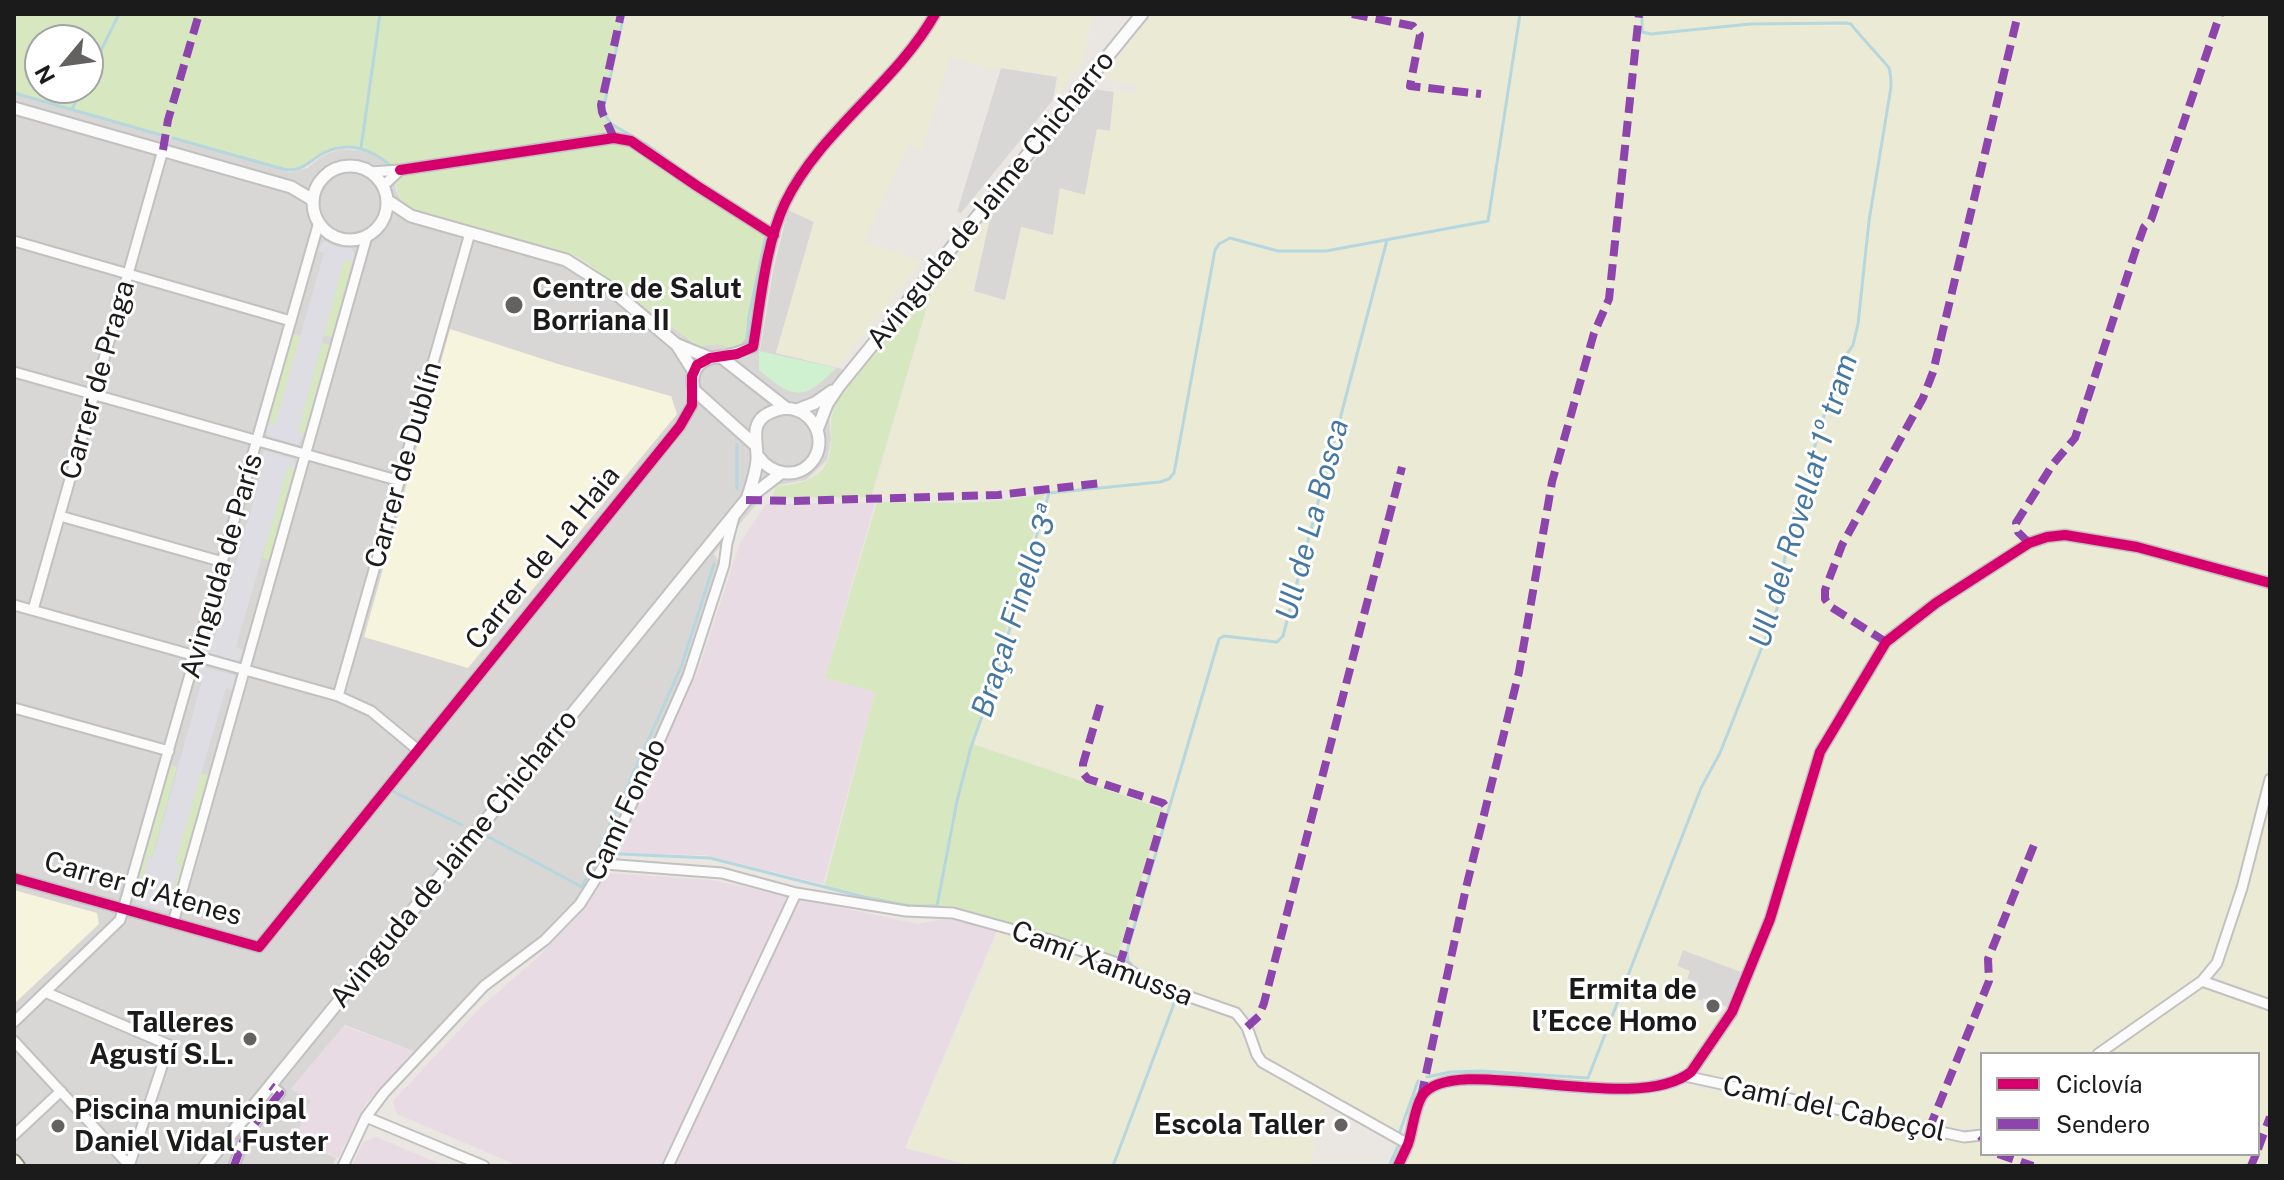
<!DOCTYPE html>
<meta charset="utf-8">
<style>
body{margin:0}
#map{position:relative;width:2284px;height:1180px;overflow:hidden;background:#eae7e3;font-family:"Public Sans",sans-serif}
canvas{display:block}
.frame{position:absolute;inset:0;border:16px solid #1b1b1b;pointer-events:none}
.legend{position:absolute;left:1980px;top:1052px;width:280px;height:104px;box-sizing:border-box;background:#fff;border:2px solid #a4a4a4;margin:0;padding:10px 14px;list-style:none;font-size:24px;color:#1b1b1b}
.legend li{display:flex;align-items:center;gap:16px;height:40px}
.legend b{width:40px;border:2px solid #a4a4a4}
.north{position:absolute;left:24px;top:24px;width:80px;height:80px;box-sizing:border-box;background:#fff;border:2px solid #a4a4a4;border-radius:50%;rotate:241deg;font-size:22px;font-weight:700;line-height:32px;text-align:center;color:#1b1b1b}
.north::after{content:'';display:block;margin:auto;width:28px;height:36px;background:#636261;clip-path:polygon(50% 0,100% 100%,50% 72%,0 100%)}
</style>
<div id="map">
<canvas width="2284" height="1180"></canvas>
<div class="frame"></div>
<ul class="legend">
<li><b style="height:10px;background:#d6006c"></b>Ciclovía</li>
<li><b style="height:10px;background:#8e44ad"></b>Sendero</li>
</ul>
<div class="north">N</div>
</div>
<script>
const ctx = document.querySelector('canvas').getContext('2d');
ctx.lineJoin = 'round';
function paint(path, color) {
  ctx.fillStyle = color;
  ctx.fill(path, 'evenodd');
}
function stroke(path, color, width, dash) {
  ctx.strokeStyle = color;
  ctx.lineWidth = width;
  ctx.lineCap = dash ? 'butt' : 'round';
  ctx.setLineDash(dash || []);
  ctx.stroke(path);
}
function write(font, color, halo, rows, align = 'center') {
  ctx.font = font + ' "Public Sans",sans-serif';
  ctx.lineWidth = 6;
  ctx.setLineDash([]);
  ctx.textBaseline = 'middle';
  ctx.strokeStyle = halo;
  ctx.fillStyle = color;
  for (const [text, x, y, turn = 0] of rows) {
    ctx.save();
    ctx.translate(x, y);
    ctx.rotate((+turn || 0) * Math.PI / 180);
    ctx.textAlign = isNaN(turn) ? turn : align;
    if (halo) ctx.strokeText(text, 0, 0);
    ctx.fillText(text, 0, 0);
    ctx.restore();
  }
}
paint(new Path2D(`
 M1001,68L1057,77L1053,100L961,213L957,212Z
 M1093,89L1114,92L1110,131L1097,129L1085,195L1060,188L1053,235L1021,227L1005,300L974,291L991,214Z
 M14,93L290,172L307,168L324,155L340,149L369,151L390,166H395L399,178L395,184L396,191L405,206L580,259L698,346L717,344L760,350L773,271L788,210L814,222L776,353L846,370L855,379L835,402L829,415L831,440L827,460L806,480L772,486L714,554L721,565L686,676L605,864L580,904L545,940L484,986L421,1054L345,1025L291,1089L311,1100L295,1140L336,1158L333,1166H14Z
 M1683,950L1741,972L1727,1007L1703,998L1702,1001L1693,997L1698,983L1687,978L1689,971L1677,966Z`), '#d9d7d5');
paint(new Path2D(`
 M875,503L825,678L875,692L823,884L705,855L622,853L618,847L698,671L740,543L766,504Z
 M608,873L711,880L918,924L951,918L997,930L905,1148L964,1164L963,1166H519L397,1114L393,1101L481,1007L536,959L579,915Z
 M344,1026L418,1053L366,1103L338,1158L295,1139L311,1100L291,1089Z
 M376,1137L445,1166H352L363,1142Z`), '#e8dbe3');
paint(new Path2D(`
 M450,329L555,363L671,396L677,414L468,668L364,637Z
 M14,890L97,913L99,924L14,1004Z`), '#f6f4dc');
paint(new Path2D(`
 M623,14H928L922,27L781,203L772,226L769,227L609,123L603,105Z
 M940,14H1093L1083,63L1055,98L1059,76L1000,67L999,71L950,57L922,150L908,144L864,242L922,262L838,366L776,353L814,222L787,209L812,170L921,43Z
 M1152,14H2270V576L2194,556L2186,551L2067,529L2042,531L2004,553L1884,636L1876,646L1816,750L1758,931L1742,972L1683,950L1677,966L1690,971L1687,979L1698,983L1693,998L1702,1001L1700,1007L1722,1015L1690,1065L1681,1071L1638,1082L1599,1083L1490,1073L1448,1075L1430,1080L1419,1088L1401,1135L1262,1055L1255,1037L1260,1020L1255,1015L1144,977L1119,959L1164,809L974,744L1049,485L973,494L873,497L936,277L990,215L973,292L1005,301L1022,227L1053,236L1060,189L1085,195L1097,130L1110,131L1114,91L1135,94L1137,85L1102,78Z
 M2043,542H2068L2107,547L2171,561L2270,588V726L2264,787L2259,813L2215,958L2209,968L2199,978L2087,1054H1982L1981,1130L1941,1126L1703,1075L1701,1070L1733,1022L1761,960L1823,762L1884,653L1908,630Z
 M2270,801V1000L2221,982L2217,974L2224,965Z
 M999,930L1092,958L1121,969L1150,989L1229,1016L1236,1022L1253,1063L1326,1103L1310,1166H963L964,1163L906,1148Z
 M2202,985L2270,1012V1166H1404L1430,1097L1443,1091L1469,1087L1543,1092L1588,1098L1653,1094L1691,1086L1954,1140L1970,1143L1982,1141V1154H2258V1054H2106Z`), '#ebead5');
paint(new Path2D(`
 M14,14H622L603,105L609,123L622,133L392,167C371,150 348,140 322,155C310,162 304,171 289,171L14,93ZM40,40H88V88H40Z
 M605,143L629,145L768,235L747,343L733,348L717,344L698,346L580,258L416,211L405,206L397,191L396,182L402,177L422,170Z
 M344,259L352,262L332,337L324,335Z
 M935,279L871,497L772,498L776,486C799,485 826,479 830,452C834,433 827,422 836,402Z
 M292,334L301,336L275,425L268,423Z
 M322,343L330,345L304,434L298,432Z
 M288,466L294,468L269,560L262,558Z
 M1045,493L973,744L1163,809L1117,958C1059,939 1000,919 939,907C929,905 918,907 908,906C880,903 851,895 824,888L875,692L825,678L877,502C931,502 992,507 1045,493Z
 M171,765L177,767L152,857L149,856L139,893L135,892Z
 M201,773L209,775L173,902L170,901L180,865L175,863Z`), '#d7e8c0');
paint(new Path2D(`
 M759,351L836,368C804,401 794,400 759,370Z`), '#d0f1cf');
paint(new Path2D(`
 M579,281L678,364L670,379L671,396L555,363Z`), '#d8d7d5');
paint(new Path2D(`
 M324,241L337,247L352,248L355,254L352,262L344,260L298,432L304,434L298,445L268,436L266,432L268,423L275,424L324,253L318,250Z
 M264,450L294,459L295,463L294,468L288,467L236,647L243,650L239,660L235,661L206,652L204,648L207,639L214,640L264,464L258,462Z
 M199,666L234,675L235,681L233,690L226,688L175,863L180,865L170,901L173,902L171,910L165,911L136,903L134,897L135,892H139L149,855L153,856L202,681L195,678Z`), '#dedde3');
stroke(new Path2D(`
 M624,14L604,106L606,116L611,124L646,144L694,179
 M88,77L119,14
 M14,93L161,135
 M72,109L83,88
 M173,138L283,169C298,172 305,166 317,157C343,139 370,147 392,167L604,134
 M361,148L380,14
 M711,190L768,226
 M744,343L747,339L749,316L766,234
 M737,444V489
 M394,792L462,825
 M485,835L582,887L681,667L714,564
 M619,854L710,858L868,898L910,906H937L957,801L971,747L994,683L1049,493L1160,482L1169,479L1174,473L1215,250L1219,244L1230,238L1278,251H1326L1488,221L1520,14
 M1135,969L1128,961L1127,951L1219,639L1224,636L1277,642L1283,636L1387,240
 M1141,973L1179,988
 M1427,1077L1451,1072L1481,1071L1588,1078L1701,788L1720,753L1777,609L1789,531L1833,386L1845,357L1853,345L1858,324L1869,221L1891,87C1891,81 1891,74 1889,68C1888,65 1857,33 1851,24L1846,23L1750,24L1651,34L1642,32V14
 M1399,1134L1418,1081
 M1113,1166L1175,1001
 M1389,1166L1398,1146`), '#b6d7de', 3);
const minor = new Path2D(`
 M370,172L400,170L614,138L631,141L697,186L774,235
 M383,186L400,170
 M14,241L291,321
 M721,357L753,347C761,300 765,246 785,203C820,131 896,83 935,14
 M14,372L400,481
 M60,516L223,562
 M14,605L338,696L371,711L418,750
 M33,610L163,150
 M338,696L470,233
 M14,708L169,751
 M605,864L722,873L796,893L906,911L953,913L1050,940L1120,964L1147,982L1236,1013L1247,1027L1257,1055L1262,1062L1408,1144
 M14,878L259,947L680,426L692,405L694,390
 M173,923L367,236
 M2202,981L2270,1005
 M45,992L169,1045L129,1166
 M14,1022L120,920L319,222
 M14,1041L129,1165
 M2098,1054L2202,981L2217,963L2242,888L2270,779
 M1685,1076L1964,1137L1982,1135
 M366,1117L484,1166
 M14,1135L61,1091
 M234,1166L245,1136L280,1093L271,1086
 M343,1166L366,1117L384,1093L484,986L545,940L580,904L605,864L688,676L724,565L727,543L734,517
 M668,1166L796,893
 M1398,1166C1401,1159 1405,1151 1408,1144C1413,1129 1414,1109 1422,1096C1452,1050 1633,1118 1691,1072L1732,1012L1770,919L1820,752L1886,642L1936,603L2029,543L2047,537L2065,535L2137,547L2270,583`);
const tertiary = new Path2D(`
 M14,108L291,187L313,200
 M313 203a37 37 0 1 1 74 0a37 37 0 1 1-74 0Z
 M387,200L411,216L566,260L607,286L677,345L694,372
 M678,345L710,358
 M797,410L815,403L832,391
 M817,430L827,404L839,386L1142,14
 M754,444L694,390C689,370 701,356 721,357L786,408
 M748,496C752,484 756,473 757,460C758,441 746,419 777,410C805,401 830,433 814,459C799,481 771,475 758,456
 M205,1166L746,500L781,473`);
const secondary = new Path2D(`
 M14,1161L18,1166`);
stroke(minor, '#c2c1bf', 13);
stroke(tertiary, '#c2c1bf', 15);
stroke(secondary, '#92927c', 16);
stroke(minor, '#fcfbfb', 9);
stroke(tertiary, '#fcfbfb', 11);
stroke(secondary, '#f2f2e8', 12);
stroke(new Path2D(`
 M1352,14L1413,26L1420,35L1410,86L1481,94
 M614,138L602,112L601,105L621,14
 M163,150L168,120L199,14
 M746,500L793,501L998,495L1101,483
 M2029,543L2018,532L2016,523L2053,464L2075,438L2136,249L2144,227L2151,220L2220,14
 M1886,642L1831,607L1825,599V590L1842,545L1923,398L1933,372L2018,14
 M1100,705L1083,764V773L1088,779L1163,803L1166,807L1120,964
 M1247,1027L1259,1016L1264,1003L1402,467
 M1421,1097L1466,888L1519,672L1552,482L1594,333L1609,299L1639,14
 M1929,1129L1989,981L1988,959L2034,845
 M1980,1136L1982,1138
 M2258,1149L2270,1117
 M1998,1154L2033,1166
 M234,1166L245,1136L280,1093L271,1086
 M2251,1166L2256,1154`), '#8e44ad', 8, [16, 8]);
stroke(new Path2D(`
 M400,170L614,138L631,141L697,186L774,235
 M14,878L259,947L680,426L692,405V376L697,365L710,358L737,354L753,347C761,300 765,246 785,203C820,131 896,83 935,14
 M1398,1166C1401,1159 1405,1151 1408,1144C1413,1129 1414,1109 1422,1096C1452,1050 1633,1118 1691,1072L1732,1012L1770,919L1820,752L1886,642L1936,603L2029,543L2047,537L2065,535L2137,547L2270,583`), '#d6006c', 10);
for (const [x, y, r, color] of [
 [514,305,10,"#636261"],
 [1713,1006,8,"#636261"],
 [250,1039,8,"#636261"],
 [1341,1125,8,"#636261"],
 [58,1126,8,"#636261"]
]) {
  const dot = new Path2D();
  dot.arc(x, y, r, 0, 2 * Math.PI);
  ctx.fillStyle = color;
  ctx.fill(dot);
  stroke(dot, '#fff', 3);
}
write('28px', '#1b1b1b', '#fff', [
 ["Avinguda de Jaime Chicharro",991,200,-51],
 ["Carrer de Praga",98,380,-74],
 ["Carrer de Dublín",404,465,-74],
 ["Carrer de La Haia",543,558,-51],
 ["Avinguda de París",222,566,-74],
 ["Camí Fondo",626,810,-65],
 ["Avinguda de Jaime Chicharro",454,859,-51],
 ["Carrer d'Atenes",143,889,16],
 ["Camí Xamussa",1102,964,21],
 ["Camí del Cabeçol",1834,1109,12]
]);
write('bold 28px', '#1b1b1b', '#fff', [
 ["Centre de Salut",532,289,"left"],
 ["Borriana II",532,321,"left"],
 ["Ermita de",1697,990],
 ["l’Ecce Homo",1697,1022],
 ["Talleres",234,1023],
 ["Agustí S.L.",234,1055],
 ["Piscina municipal",74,1110,"left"],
 ["Daniel Vidal Fuster",74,1142,"left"],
 ["Escola Taller",1325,1125]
], 'right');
write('italic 30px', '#4577a3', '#fff', [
 ["Ull del Rovellat 1º tram",1804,501,-73],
 ["Ull de La Bosca",1313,520,-75],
 ["Braçal Finello 3ª",1016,611,-72]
]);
</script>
